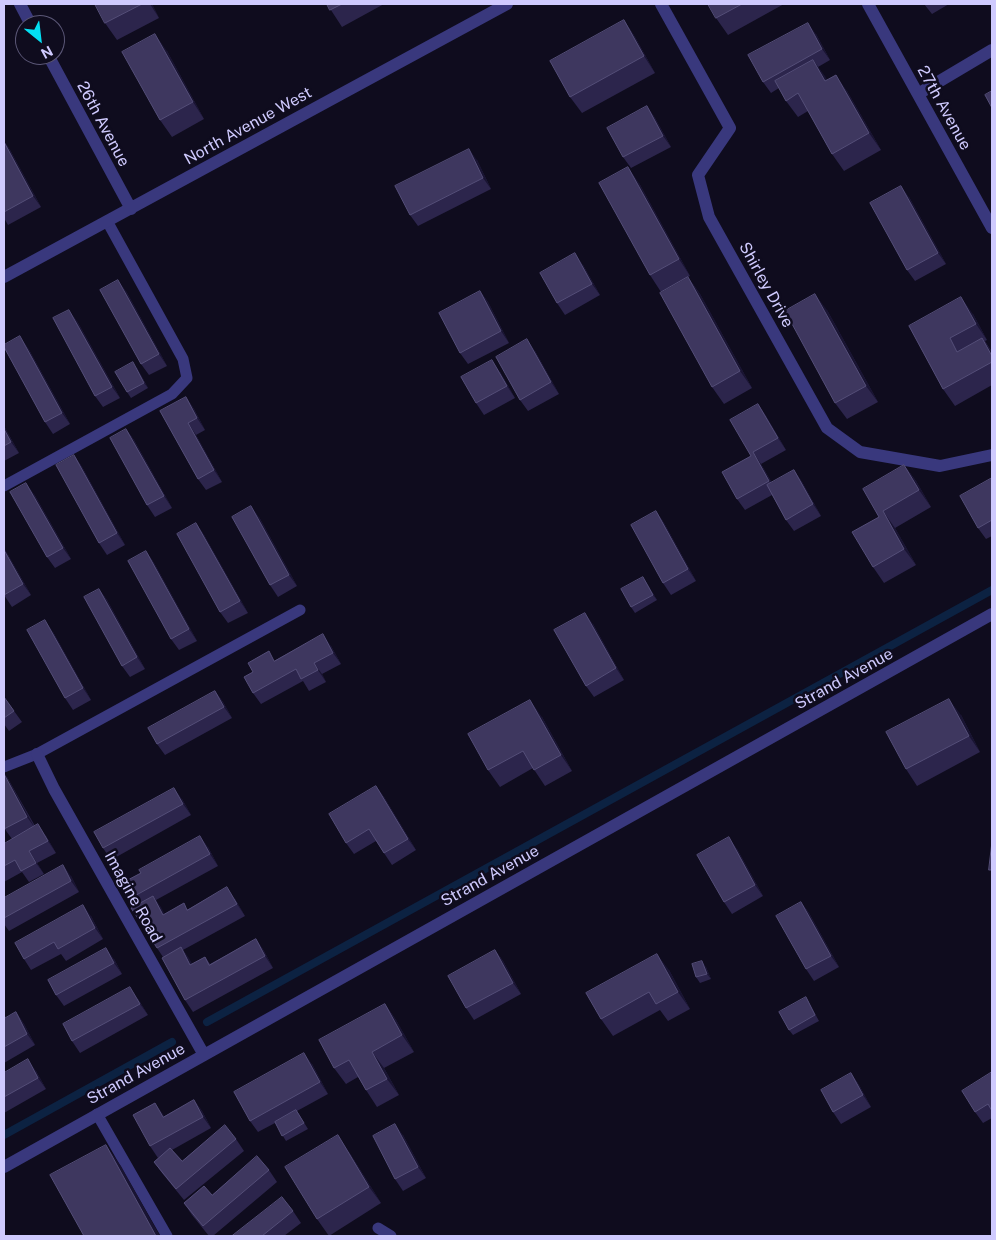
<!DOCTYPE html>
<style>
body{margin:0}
#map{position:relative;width:996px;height:1240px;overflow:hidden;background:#0f0c1e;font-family:"Public Sans",sans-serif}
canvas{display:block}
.frame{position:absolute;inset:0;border:5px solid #cfcafe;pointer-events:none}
.north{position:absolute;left:15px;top:15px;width:50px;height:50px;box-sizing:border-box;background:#0f0c1e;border:1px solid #5c5878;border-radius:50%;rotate:151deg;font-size:14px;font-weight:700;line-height:20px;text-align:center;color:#cfcafe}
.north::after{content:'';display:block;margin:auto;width:18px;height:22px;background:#03dff2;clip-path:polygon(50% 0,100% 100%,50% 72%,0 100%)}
</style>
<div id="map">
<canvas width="996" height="1240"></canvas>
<div class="frame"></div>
<div class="north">N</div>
</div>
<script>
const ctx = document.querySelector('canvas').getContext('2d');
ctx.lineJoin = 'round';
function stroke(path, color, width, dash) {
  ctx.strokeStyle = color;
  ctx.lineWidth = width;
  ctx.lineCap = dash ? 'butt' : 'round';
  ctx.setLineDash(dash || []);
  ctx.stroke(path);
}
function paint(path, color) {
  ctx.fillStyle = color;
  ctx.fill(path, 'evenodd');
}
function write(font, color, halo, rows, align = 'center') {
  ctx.font = font + ' "Public Sans",sans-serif';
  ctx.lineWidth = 5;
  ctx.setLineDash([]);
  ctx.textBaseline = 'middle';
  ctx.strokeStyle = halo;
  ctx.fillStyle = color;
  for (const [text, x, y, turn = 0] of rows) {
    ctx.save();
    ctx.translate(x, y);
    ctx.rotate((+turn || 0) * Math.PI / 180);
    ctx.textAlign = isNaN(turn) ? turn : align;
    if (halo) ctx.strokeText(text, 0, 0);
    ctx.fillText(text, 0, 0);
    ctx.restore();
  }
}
stroke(new Path2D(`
 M207,1022L992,590
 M4,1135L172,1042`), '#0c2242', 8);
stroke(new Path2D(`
 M4,486L172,394L187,378L183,359L107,221
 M4,767L37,754L300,610
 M97,1114L167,1236
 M378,1228L391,1236`), '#39387d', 11);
stroke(new Path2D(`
 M20,4L31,25
 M661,4L730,128L698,175L709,217L827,428L860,452L940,466L992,455
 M868,4L992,228
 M48,55L131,209
 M918,94L992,50
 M4,277L507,4
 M37,754L54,789L204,1055
 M4,1167L992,614`), '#39387d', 12);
paint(new Path2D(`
 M95,4H152L159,18L117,40L105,23Z
 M327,4H384L342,27Z
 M708,4H784L728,35L716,18Z
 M924,4H949L932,14Z
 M624,20L635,37L655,73L582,113L570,97Z
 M816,34L830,60L818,67L826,80L847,91L881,150L844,171L832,154L808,111L798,117L786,101L779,88L771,93L763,82Z
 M167,51L204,119L172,137L160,120Z
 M647,106L655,118L671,147L631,168L623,157Z
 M4,141L10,150L41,207L8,225L4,218Z
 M477,160L491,189L418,226L410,215Z
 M639,183L690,276L661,292L650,275Z
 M909,197L946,264L915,281L907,270Z
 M583,265L600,295L565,315L557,303Z
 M688,277L700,294L752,388L724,404L712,387Z
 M126,291L167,366L149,375L141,364Z
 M480,291L488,302L509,343L468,364L460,353Z
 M827,310L878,402L847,419L835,403Z
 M973,314L987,340L985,341L992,352V385L955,406L943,389L909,326Z
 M77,321L120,398L103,407L95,396Z
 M28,348L70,424L53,434L45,422Z
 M535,351L559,394L528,411L520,400Z
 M137,368L148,388L131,398L127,392Z
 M500,372L515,398L484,415L476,403Z
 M186,397L194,409L205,430L196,435L222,482L206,490L198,479L160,411Z
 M758,404L766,416L786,450L761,464L772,483L794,470L802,482L821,516L794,531L786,520L772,495L745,510L737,499L751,456Z
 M4,426L19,453L4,461Z
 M126,429L134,440L172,508L155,517L147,505Z
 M74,455L82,467L125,545L107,555L99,543Z
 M904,465L916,481L931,507L895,528L916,565L884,583L873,567L879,517Z
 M992,478V536L986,539L978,528Z
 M34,494L71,559L55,568L47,557Z
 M656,511L664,523L696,581L671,595L663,583Z
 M259,517L297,586L278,597L270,585Z
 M196,523L204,535L248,613L228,623L220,612Z
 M4,548L31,595L12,607L4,595Z
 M146,551L154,563L197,641L179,650L171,639Z
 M643,577L657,600L635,613L631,607Z
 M99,589L107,600L145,669L130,677L122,666Z
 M593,624L624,680L594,697L586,686Z
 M53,632L91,700L73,710L65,698Z
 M331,646L341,664L322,674L326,682L309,691L303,681L261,704L253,693L276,661Z
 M215,691L223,702L232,718L165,755L157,744Z
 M4,697L22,722L9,731L4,724Z
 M961,715L980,752L917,786L906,769Z
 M542,717L572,771L545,786L533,768L500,787L488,770Z
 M7,777L35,826L46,836L56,853L37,863L44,874L29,882L22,872L4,882V844L12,839L4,828Z
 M376,786L384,797L416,850L392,865L376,841L354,854L346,843Z
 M182,799L191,815L111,860L103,848Z
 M208,847L218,866L156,900L164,914L235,899L245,916L183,950L192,964L205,957L210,964L256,939L264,951L273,968L193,1012L185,1000L163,957L157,948L136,905L131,898Z
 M737,849L763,896L732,914L724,902Z
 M71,876L79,892L9,931L4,924V898Z
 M801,902L809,913L839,967L814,981L806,969Z
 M91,916L103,939L66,961L61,954L31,970L24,959Z
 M495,950L503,961L521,994L474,1020L466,1008Z
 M114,959L122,974L64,1006L56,995Z
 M706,967L711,979L700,983L696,977Z
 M669,970L690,1009L668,1021L660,1010L613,1036L601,1019Z
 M806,997L819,1021L793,1035L789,1030Z
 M138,999L148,1015L80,1053L72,1041Z
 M385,1004L396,1020L414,1052L384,1068L399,1095L377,1107L366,1090L358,1077L346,1084L334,1068Z
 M16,1012L24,1024L35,1045L4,1063V1014L6,1018Z
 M312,1064L328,1094L297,1111L308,1129L286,1141L275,1123L258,1132L250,1121Z
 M36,1071L46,1089L4,1113V1073Z
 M992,1072V1118L983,1123L975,1112Z
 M851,1073L859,1085L871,1107L841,1124L833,1112Z
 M194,1100L202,1111L211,1128L172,1150L182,1161L236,1139L244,1151L184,1200L162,1173L154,1162L160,1157L158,1158L150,1146L164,1117Z
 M403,1135L426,1178L403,1191L395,1179Z
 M349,1152L381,1203L329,1236L317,1219Z
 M269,1170L277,1182L213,1236H209L192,1215L184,1203L212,1195Z
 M293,1211L301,1223L284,1236H232Z`), '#2c254c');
paint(new Path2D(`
 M150,4H152L159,18Z
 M624,20L635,37L655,73L644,56Z
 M808,23L816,34L830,60L822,49Z
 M155,34L167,51L204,119L193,102Z
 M813,60L825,76L836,97L825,81Z
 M836,75L847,91L881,150L869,133Z
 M647,106L655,118L671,147L663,136Z
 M4,141L10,150L41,207L33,196Z
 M469,149L477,160L491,189L483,178Z
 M628,167L639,183L690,276L679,259Z
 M901,186L909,197L946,264L938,253Z
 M575,253L583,265L600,295L592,284Z
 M688,277L700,294L752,388L740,371Z
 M118,280L126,291L167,366L159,354Z
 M480,291L488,302L509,343L501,331Z
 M815,294L827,310L878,402L866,386Z
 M961,297L973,314L987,340L976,324Z
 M69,310L77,321L120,398L112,387Z
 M20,336L28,348L70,424L62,413Z
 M982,338L992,352V356Z
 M527,339L535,351L559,394L551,382Z
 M492,360L500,372L515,398L507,386Z
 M133,362L137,368L148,388L144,383Z
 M186,397L194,409L205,430L197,418Z
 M758,404L766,416L786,450L778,438Z
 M188,423L196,435L222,482L214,470Z
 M4,426L19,453L11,442L4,429Z
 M126,429L134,440L172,508L164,496Z
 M753,452L761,464L777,492L769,481Z
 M74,455L82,467L125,545L117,533Z
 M904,465L916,481L931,507L919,490Z
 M794,470L802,482L821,516L813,504Z
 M26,483L34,494L71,559L63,548Z
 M251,506L259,517L297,586L289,575Z
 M656,511L664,523L696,581L688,569Z
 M883,511L895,528L916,565L904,549Z
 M196,523L204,535L248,613L240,601Z
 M4,548L31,595L23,584L4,550Z
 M146,551L154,563L197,641L189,629Z
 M643,577L647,583L657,600L653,595Z
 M99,589L107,600L145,669L137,657Z
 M585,613L593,624L624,680L616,668Z
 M45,620L53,632L91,700L83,688Z
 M323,634L331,646L341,664L333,653Z
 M314,663L322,674L326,682L318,670Z
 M215,691L223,702L232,718L224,707Z
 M949,699L961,715L980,752L969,736Z
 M530,700L542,717L572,771L561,755Z
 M4,772L7,777L35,828L27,817L4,774Z
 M376,786L384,797L416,850L408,839Z
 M174,788L182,799L191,815L183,804Z
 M38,824L46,836L56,853L48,841Z
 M200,836L208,847L218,866L210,854Z
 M729,837L737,849L763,896L755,885Z
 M29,851L37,863L44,874L36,863Z
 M63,865L71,876L79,892L71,881Z
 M227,887L235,899L245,916L237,904Z
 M153,896L161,907L171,926L163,915Z
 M801,902L809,913L839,967L831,956Z
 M83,905L91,916L103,939L95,928Z
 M256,939L264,951L273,968L265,956Z
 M181,947L189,958L198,976L190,965Z
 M106,948L114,959L122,974L114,963Z
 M495,950L503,961L521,994L513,983Z
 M657,954L669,970L690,1009L678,992Z
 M702,961L706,967L711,979L707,974Z
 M130,987L138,999L148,1015L140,1004Z
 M385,1004L396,1020L414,1052L402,1035Z
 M16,1012L24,1024L35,1045L27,1034Z
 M372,1052L384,1068L399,1095L387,1079Z
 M304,1053L312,1064L328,1094L320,1082Z
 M28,1059L36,1071L46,1089L38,1078Z
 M851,1073L859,1085L871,1107L863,1095Z
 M194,1100L202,1111L211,1128L203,1117Z
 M155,1103L163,1114L171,1129L163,1117Z
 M395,1124L403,1135L426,1178L418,1167Z
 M338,1135L349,1152L381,1203L369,1187Z
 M106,1145L121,1166L160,1236H156Z`), '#191432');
const building = new Path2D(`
 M95,4H142L105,23Z
 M327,4H342L330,10Z
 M708,4H742L716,18Z
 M624,20L644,56L570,97L550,61Z
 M808,23L822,49L763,82L748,55Z
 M155,34L193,102L160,120L122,52Z
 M813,60L825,81L836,75L869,133L832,154L798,93L786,101L775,81Z
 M992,91V108L985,95Z
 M647,106L663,136L623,157L607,128Z
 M4,142L33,196L4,212Z
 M469,149L483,178L410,215L395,186Z
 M628,167L679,259L650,275L599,183Z
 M901,186L938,253L907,270L870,203Z
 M575,253L592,284L557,303L540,273Z
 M688,277L740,371L712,387L660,293Z
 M118,280L159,354L141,364L100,290Z
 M480,291L501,331L460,353L439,313Z
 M815,294L866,386L835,403L785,311Z
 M961,297L976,324L950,338L957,352L982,338L992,356V362L943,389L909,326Z
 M69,310L112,387L95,396L53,318Z
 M20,336L62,413L45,422L4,347V345Z
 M527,339L551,382L520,400L496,357Z
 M492,360L507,386L476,403L461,377Z
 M133,362L144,383L127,392L115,372Z
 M186,397L197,418L188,423L214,470L198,479L160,411Z
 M758,404L778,438L753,452L769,481L737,499L722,472L751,456L730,420Z
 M4,429L11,442L4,446Z
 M126,429L164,496L147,505L110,438Z
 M74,455L117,533L99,543L56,465Z
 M904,465L919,490L883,511L904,549L873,567L852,532L879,517L863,489Z
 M794,470L813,504L786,520L767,485Z
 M992,478V520L978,528L960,496Z
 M26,483L63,548L47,557L10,492Z
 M251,506L289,575L270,585L232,517Z
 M656,511L688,569L663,583L631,525Z
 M196,523L240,601L220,612L177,534Z
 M4,550L23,584L4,595Z
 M146,551L189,629L171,639L128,561Z
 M643,577L653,595L631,607L621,589Z
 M99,589L137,657L122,666L84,597Z
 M585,613L616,668L586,686L554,630Z
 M45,620L83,688L65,698L27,630Z
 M323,634L333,653L314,663L318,670L301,679L296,669L253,693L244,677L253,672L248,663L269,651L274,661Z
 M215,691L224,707L157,744L148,728Z
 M4,697L14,711L4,718Z
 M949,699L969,736L906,769L886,732Z
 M530,700L561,755L534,770L523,751L488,770L468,734Z
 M4,774L27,817L4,829Z
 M376,786L408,839L384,853L369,829L346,843L329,814Z
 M174,788L183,804L103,848L94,832Z
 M38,824L48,841L29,851L36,863L21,871L15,860L4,866V844Z
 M200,836L210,854L131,898L122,883L141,873L139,870Z
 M729,837L755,885L724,902L697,855Z
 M992,842V870H989Z
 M63,865L71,881L4,918V898Z
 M227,887L237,904L157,948L131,908L153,896L163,915L184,903L187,910Z
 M801,902L831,956L806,969L776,916Z
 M83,905L95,928L58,949L54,942L24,959L15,943Z
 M256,939L265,956L185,1000L162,958L181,947L190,965L205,957L209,965Z
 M106,948L114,963L56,995L48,980Z
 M495,950L513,983L466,1008L448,976Z
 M657,954L678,992L656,1004L649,992L601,1019L586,993Z
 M702,961L707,974L696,977L692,964Z
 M130,987L140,1004L72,1041L63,1024Z
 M806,997L815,1015L789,1030L779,1012Z
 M385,1004L402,1035L372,1052L387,1079L366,1090L349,1060L334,1068L319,1040Z
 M16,1012L27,1034L4,1047V1019Z
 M304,1053L320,1082L250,1121L234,1092Z
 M28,1059L38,1078L4,1097V1073Z
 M992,1072V1111L988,1104L975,1112L962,1091Z
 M851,1073L863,1095L833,1112L821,1090Z
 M194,1100L203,1117L150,1146L133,1115L155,1103L163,1117Z
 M296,1110L304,1123L282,1136L275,1122Z
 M395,1124L418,1167L395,1179L373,1136Z
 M225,1125L236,1139L176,1189L154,1162L170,1148L182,1161Z
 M338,1135L369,1187L317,1219L285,1167Z
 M106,1145L156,1236H84L50,1175Z
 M257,1156L269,1170L203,1226L184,1203L204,1186L212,1195Z
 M282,1197L293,1211L262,1236H232Z`);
paint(building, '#3e375f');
stroke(building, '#544e78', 1);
write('16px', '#cfcafe', '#0f0c1e', [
 ["27th Avenue",944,108,61],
 ["26th Avenue",103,124,62],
 ["North Avenue West",248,126,-29],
 ["Shirley Drive",766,285,61],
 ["Strand Avenue",844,679,-29],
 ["Strand Avenue",490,876,-29],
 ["Imagine Road",133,897,61],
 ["Strand Avenue",136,1074,-29]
]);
</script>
